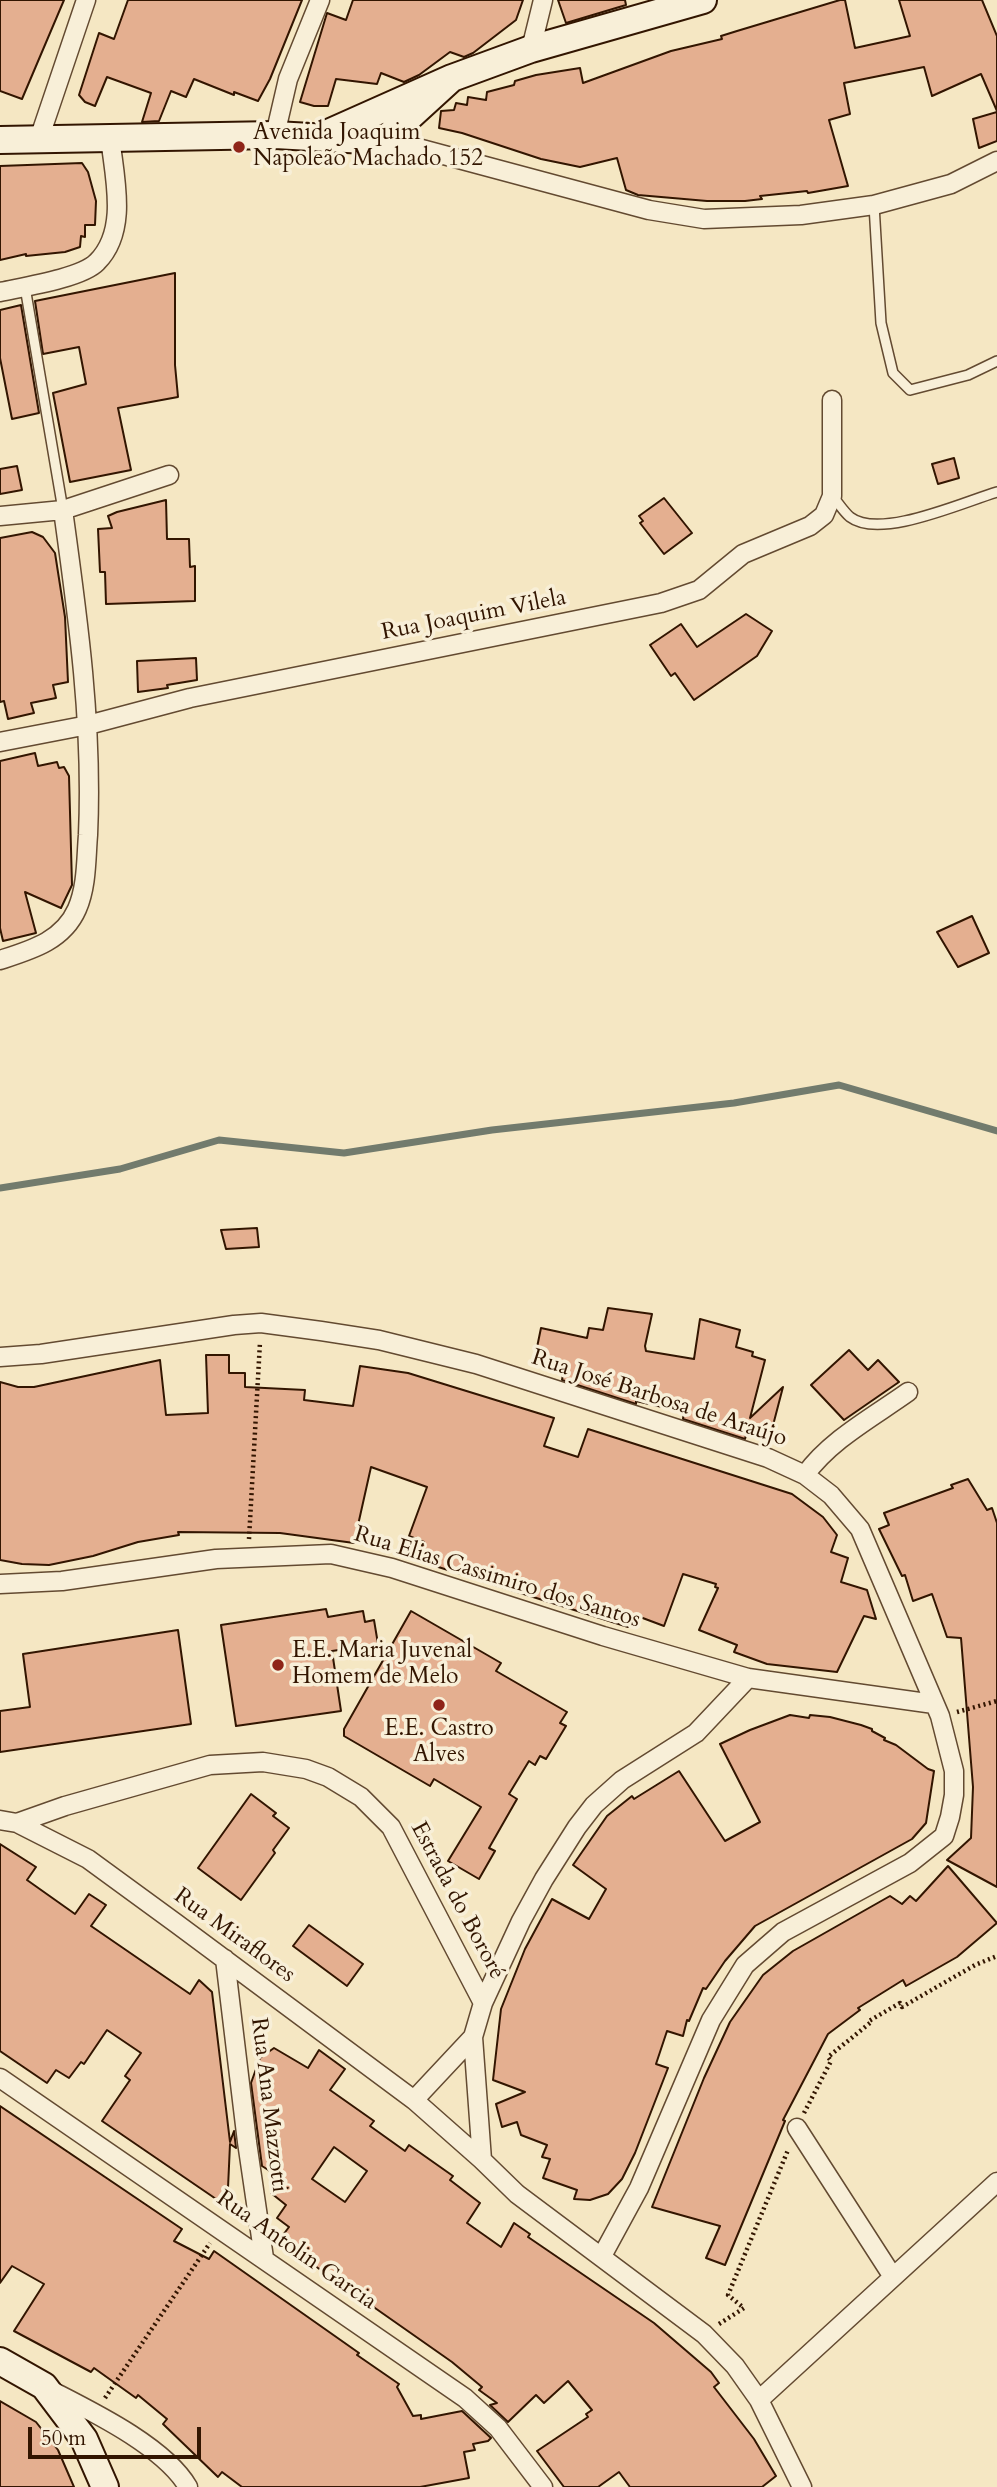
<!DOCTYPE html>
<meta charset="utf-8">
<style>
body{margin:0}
#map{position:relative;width:997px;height:2487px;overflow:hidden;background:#f5e7c3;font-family:Cardo,serif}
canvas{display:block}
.scale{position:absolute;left:28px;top:2427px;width:173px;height:32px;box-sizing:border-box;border:4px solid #321500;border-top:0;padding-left:9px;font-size:21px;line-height:24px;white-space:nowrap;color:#321500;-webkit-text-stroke:5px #f8efd8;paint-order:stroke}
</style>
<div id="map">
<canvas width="997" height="2487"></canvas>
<div class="scale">50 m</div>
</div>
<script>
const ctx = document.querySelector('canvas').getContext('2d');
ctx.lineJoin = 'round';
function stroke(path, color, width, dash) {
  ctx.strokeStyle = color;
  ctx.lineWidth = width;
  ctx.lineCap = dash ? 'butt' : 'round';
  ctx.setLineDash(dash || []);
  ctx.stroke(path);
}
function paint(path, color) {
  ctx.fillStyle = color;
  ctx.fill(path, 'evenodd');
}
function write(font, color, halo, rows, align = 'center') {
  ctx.font = font + ' Cardo,serif';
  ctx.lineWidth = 7;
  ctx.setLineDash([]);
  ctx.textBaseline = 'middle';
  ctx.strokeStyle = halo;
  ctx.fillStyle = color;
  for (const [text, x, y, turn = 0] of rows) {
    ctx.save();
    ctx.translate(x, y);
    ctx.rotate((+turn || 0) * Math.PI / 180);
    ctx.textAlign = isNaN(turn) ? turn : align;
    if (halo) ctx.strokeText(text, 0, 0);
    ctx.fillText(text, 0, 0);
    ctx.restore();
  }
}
stroke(new Path2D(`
 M0,1188L120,1169L219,1140L344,1153L492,1130L734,1103L839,1085L997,1131`), '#727b6d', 7);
const building = new Path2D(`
 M0,0H64L22,99L0,91Z
 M128,0H302L270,79L258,101L234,92V95L194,79L186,97L171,91L159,121L142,122L151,93L107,77L95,106L85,102L79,95L99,33L114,39Z
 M353,0H523L516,20L473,53L464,57L450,52L419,75L404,82L381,73L377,84L336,79L328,106H314L300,102L327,13L346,20Z
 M558,0H625L626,5L566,23Z
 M840,0H845L855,48L910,36L899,0H982L997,36V111L981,74L932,96L924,67L844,83L850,114L829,120L848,186L808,193L807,191L760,196L762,199L745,201H707L638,195L626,190L617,158L580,167L541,159L462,133L439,128L441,111L454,110L456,103L467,105L468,97L486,100L487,92L514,85L515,81L536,75L580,68L583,83L671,51L722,39L721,36L737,31Z
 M997,112V141L979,148L973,119Z
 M82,163L88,172L96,201L95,225H85V237L81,236L80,247L65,252L26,256V254L0,260V166Z
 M175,273V365L178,397L118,408L131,470L70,482L53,393L86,384L79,347L43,354L35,301Z
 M21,305L39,413L12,419L0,358V310Z
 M954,458L959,478L938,484L932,464Z
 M17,466L22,490L0,494V469Z
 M664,498L692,533L664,554L640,523L643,521L639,516Z
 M166,500L167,539H189L190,567L195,566V601L106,604L105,572H100L98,529L112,528L108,516L117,512Z
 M32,532L43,537L55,553L65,617L68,682L53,685L56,698L31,703L34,713L8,719L4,701L0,702V538Z
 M746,614L772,631L757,656L694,700L675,673L671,676L650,645L681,624L697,647Z
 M196,658L197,680L167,685L168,688L138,692L137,661Z
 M35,753L38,766L57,762L59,768L64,767L69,776L72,885L61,908L25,892L36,933L3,941L0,928V761Z
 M972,916L989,953L958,967L937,932Z
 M257,1228L259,1247L226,1249L221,1230Z
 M608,1308L652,1314L645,1346L646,1351L694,1359L700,1319L740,1330L736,1347L753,1352L752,1356L765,1360L750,1418L783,1387L771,1433L748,1427L745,1439L683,1419L684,1412L636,1401V1404L562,1380L565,1364L535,1357L541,1328L587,1338L589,1328L603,1330Z
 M849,1350L868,1370L878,1360L899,1382L844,1420L811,1385Z
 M206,1355H229V1373H245V1387L305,1390L304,1400L353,1406L360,1366L408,1373L554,1418L544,1446L578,1457L588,1429L792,1494L823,1517L837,1535L831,1552L848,1558L841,1582L867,1590L876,1619L864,1616L837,1672L767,1664L734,1652L737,1645L699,1630L718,1588L715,1587L716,1584L683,1574L664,1626L632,1614L628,1627L432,1565L436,1555L421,1549L424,1542L409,1536L427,1487L371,1467L354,1543L280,1533L178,1532L179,1535L138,1542L93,1556L49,1565L22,1564L0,1560V1382L18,1387H34L160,1360L166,1415L208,1413Z
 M968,1479L987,1510L992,1508L997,1523V1887L947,1860L971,1838L973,1787L961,1638L947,1637L932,1594L913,1601L905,1575L902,1576L879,1529L889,1525L884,1513L953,1488L951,1485Z
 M326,1609L328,1617L363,1611L365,1622L374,1620L378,1644L332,1651L341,1711L236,1726L221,1625Z
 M411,1611L501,1663L496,1671L567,1712L560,1723L566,1726L546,1759L540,1756L535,1765L529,1761L509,1794L517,1799L489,1848L495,1851L479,1879L448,1861L481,1807L434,1779L430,1786L344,1736V1729Z
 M178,1630L191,1724L0,1752V1711L30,1707L23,1654Z
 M790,1715L809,1718L810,1715L830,1717L861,1725L872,1729V1731L885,1738L884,1740L896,1745L928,1769L934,1771L926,1823L912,1839L755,1926L725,1961L706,1989L703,1988L689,2021L687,2020L683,2036L667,2031L656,2064L668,2068L635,2153L622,2179L608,2194L590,2200L574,2199L577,2190L543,2178L550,2159L542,2157L547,2145L521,2135L517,2122L502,2127L496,2104L525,2092L493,2080L501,2009L525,1949L552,1899L589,1919L606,1889L573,1865L607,1816L632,1796L634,1799L679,1771L725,1841L760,1822L720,1744L750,1730Z
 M251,1794L276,1813L273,1816L289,1828L273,1850L275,1853L241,1900L198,1868Z
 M0,1844L36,1867L27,1880L75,1914L89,1894L106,1905L91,1926L190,1994L199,1980L212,1992L230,2142L234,2131L236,2148L230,2144L228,2188L219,2201L102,2121L130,2080L125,2076L141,2053L107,2030L84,2064L81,2062L69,2078L56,2070L47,2083L0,2051Z
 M948,1866L997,1923L957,1957L906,1986L903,1980L858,2008L860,2010L828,2034L783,2120L785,2121L725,2265L706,2258L720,2226L652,2207L704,2078L730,2022L763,1975L793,1951L890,1896L902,1904L910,1896L916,1901Z
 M309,1925L363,1964L347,1986L293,1946Z
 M274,2048L308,2068L319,2050L345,2069L330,2090L374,2121L370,2126L405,2151L409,2145L453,2176L450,2180L480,2203L467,2223L501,2247L514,2223L530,2234L528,2237L654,2323L711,2372L719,2383L714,2387L754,2439L776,2476L762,2487H630L619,2472L598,2487H564L537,2451L588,2417L586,2414L592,2410L568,2381L544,2403L536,2395L508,2422L490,2405L497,2403L479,2390L482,2387L452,2362L288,2247L283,2235L289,2227L277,2218L286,2205L271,2193L281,2178L262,2166L251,2083L260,2058ZM334,2147L367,2171L345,2202L312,2179Z
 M0,2106L182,2229L174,2241L209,2259L214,2251L359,2353L357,2355L399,2384L397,2387L413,2416L421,2415V2419L462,2411L491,2438L488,2441L473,2444L475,2450L464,2452L469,2478L420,2487H242L222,2472L218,2477L163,2424L167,2419L138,2395L136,2398L94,2368L91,2372L14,2331L44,2284L12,2266L0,2283Z
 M0,2401L36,2422L58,2450L74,2487H0Z`);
paint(building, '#e4af90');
stroke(building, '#321500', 2);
const lane = new Path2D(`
 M874,205L881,323L893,373L910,390L968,375L997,361
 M25,287L63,510
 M832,496C838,502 843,511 850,517C880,540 963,502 997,492`);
const street = new Path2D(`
 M531,49L543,0
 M275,135L288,79L320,0
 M39,139L86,0
 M383,141L414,147L649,210L704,219L801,215L874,205L951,184L997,161
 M0,292C23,287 82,278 97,262C129,230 114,176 110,137
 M0,516L63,510L169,475
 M0,742L88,725L190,698L661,603L699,590L743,554L810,526L824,515L832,496V400
 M0,960C31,950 63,941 77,909C87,886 86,859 88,835C93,725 78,618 63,510
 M0,1357L41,1354L234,1325L261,1323L321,1331L379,1340L476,1364L768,1458L805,1475L831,1495L860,1529L940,1716L954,1771V1795L950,1817L944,1836L910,1863L783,1932L745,1965L711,2020L639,2188L602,2256
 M805,1475C830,1440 873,1417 908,1392
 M0,1584L62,1581L216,1559L331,1554L392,1568L603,1636L748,1678L934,1704
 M0,1820L17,1823L65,1806L210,1765L263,1762L306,1769L328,1777L361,1797L391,1827L483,2003L473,2037L482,2160L517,2194L704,2334L735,2366L759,2400L802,2487
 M17,1823L88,1859L177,1924L414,2100L482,2160
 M225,1959L247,2142L264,2258
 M483,2003L521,1921L544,1879L577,1827L594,1805L622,1780L696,1733L748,1678
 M0,2078L465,2398L498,2428L543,2487
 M414,2100L473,2037
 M797,2128L893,2277
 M52,2391C93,2412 165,2447 188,2487
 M759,2400L997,2182`);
const secondary = new Path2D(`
 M324,135L452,78L531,49L703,0
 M0,140L275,135L383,141L452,78
 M0,2361L44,2386L84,2439L105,2487`);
stroke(lane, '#634a31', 12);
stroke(street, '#634a31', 21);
stroke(secondary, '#321500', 30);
stroke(new Path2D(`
 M249,1539L260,1342
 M957,1712L997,1701
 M804,2113L831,2061L828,2057L870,2023L869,2021L900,2003L902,2007L975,1965L997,1956
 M719,2324L744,2308L728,2295L788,2150
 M105,2398L210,2243`), '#321500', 4.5, [2, 3.5]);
stroke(lane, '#f8efd8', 9);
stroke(street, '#f8efd8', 18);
stroke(secondary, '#f8efd8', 26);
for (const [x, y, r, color] of [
 [239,147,7,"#8f2418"],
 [278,1665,7,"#8f2418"],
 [439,1705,7,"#8f2418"]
]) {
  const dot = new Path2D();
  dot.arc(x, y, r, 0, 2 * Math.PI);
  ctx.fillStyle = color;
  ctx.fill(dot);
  stroke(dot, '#f8efd8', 2.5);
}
write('23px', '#321500', '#f8efd8', [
 ["Avenida Joaquim",253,134],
 ["Napoleão Machado 152",253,160],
 ["E.E. Maria Juvenal",292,1652],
 ["Homem de Melo",292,1678],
 ["E.E. Castro",439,1730,"center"],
 ["Alves",439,1756,"center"]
], 'left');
write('23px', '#321500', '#f8efd8', [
 ["Rua Joaquim Vilela",474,616,-11],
 ["Rua José Barbosa de Araújo",659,1399,18],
 ["Rua Elias Cassimiro dos Santos",497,1578,17],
 ["Estrada do Bororé",457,1901,62],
 ["Rua Miraflores",234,1936,36],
 ["Rua Ana Mazzotti",268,2105,83],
 ["Rua Antolin Garcia",296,2251,35]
]);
</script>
